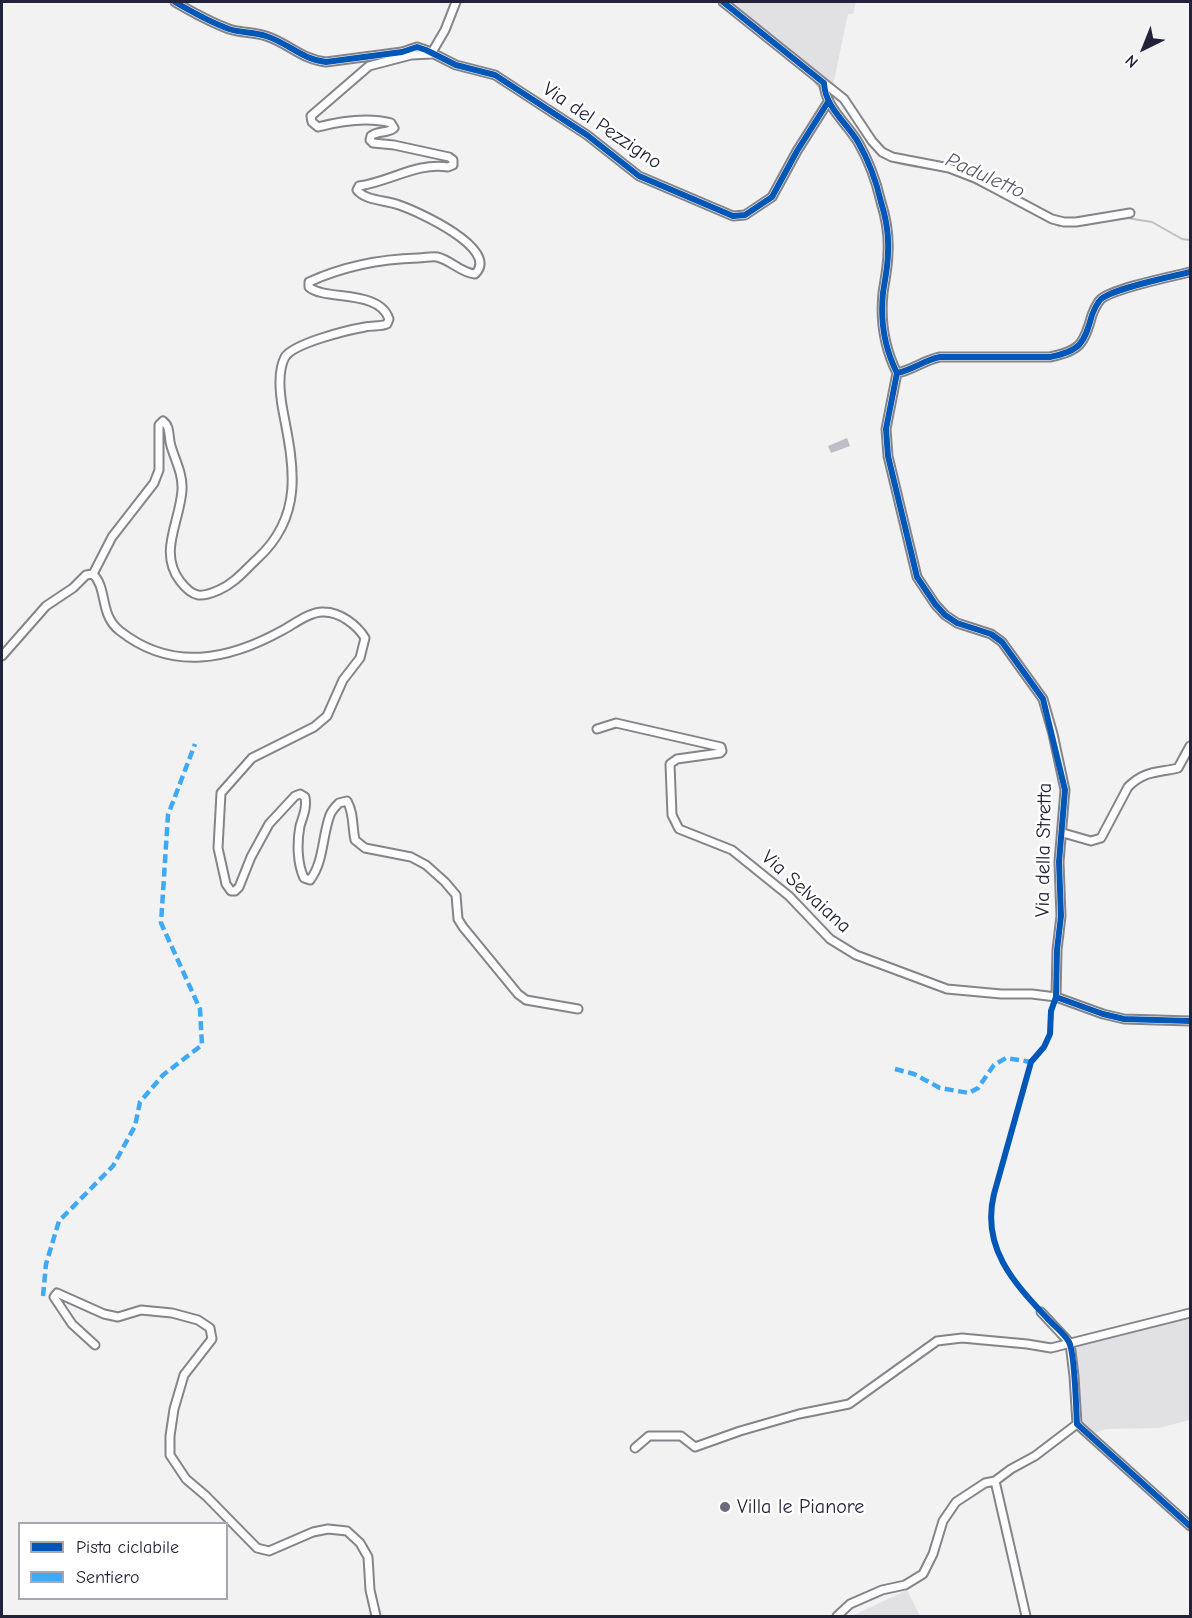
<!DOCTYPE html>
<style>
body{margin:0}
#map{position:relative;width:1192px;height:1618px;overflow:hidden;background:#f2f2f3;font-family:"Comic Neue",sans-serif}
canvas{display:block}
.frame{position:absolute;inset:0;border:3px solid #22223b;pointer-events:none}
.legend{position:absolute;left:18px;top:1522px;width:210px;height:78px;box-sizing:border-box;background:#fff;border:2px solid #a7a7b1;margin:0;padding:8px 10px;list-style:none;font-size:18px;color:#22223b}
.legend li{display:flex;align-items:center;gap:12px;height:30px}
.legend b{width:30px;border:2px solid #a7a7b1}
.north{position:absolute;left:1114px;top:18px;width:60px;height:60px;-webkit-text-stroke:4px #fff;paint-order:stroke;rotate:223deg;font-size:16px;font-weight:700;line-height:24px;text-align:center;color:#22223b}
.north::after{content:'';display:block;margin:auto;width:21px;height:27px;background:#22223b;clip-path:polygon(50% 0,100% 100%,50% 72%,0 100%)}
</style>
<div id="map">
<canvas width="1192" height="1618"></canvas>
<div class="frame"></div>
<ul class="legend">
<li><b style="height:8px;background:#0057b8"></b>Pista ciclabile</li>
<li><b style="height:8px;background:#3fa9f5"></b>Sentiero</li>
</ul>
<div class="north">N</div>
</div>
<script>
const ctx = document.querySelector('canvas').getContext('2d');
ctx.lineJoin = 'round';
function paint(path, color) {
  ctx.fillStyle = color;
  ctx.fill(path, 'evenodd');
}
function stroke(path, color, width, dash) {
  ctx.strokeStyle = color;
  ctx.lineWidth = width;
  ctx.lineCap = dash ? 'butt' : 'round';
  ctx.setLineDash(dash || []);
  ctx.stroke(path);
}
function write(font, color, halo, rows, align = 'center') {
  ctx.font = font + ' "Comic Neue",sans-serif';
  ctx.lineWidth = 5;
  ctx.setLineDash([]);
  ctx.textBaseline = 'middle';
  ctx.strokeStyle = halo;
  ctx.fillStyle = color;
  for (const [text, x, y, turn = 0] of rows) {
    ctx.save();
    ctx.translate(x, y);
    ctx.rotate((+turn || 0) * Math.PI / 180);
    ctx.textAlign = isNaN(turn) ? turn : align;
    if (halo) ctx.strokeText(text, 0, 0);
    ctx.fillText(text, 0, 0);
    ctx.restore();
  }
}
paint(new Path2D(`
 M727,2H856L853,14H848L833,85Z
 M1190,1316V1420L1159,1428L1106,1429L1092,1434L1080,1423L1075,1350L1079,1344Z
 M907,1590L920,1616H852Z`), '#e1e1e4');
paint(new Path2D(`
 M847,438L850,446L831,453L828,446Z`), '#bebec6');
stroke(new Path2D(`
 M750,28L774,47
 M811,77L822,91
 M828,93L841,101L846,108
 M869,143C887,167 911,165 939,170
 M953,173L1000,195
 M1031,212L1059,226H1076L1127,218L1152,222L1182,239L1190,240`), '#bebec6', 2);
const minor = new Path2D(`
 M175,2C192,12 210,22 229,29C241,33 254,32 266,36C288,43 303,60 326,62L402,52L417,47L426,50L456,65L495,75L587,135L639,176L733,216L745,215L772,197L797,151L828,102
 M723,2L824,83C825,107 846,122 858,142C869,161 876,180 881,202C886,218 889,235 888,252C888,266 885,279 883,293C880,322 884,347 897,373
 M431,54L445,30L456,2
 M824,83L844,99L872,141L882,152L892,157L949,168L975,178L1052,219L1064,222H1076L1130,213
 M897,373L886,429L888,456L917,577L935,604L945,615L957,623L991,634L1002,642L1043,699L1053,734L1065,790L1059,862L1061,916L1057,950L1056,997
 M897,373C913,370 924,360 940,357H1050C1080,351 1084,344 1092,315C1094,310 1097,303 1101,299C1115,288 1170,277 1190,272
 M93,574L112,537L154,483L159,470V425L163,421C171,427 168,437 171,446C175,460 183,474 182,490C180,522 158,552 180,581C193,598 201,598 219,590C235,583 245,570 257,559C304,516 294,467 283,411C280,395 277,372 285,357C294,343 348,330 365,327C372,325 380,327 387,324L389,319C379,289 325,301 309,287V282C344,266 380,259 418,258C425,258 431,256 437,257C451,260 461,273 475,274C501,249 417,211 399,205C386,200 366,201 357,190L359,186C389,182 417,162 448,167L453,165V160L449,157L394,145L373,143L370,140L371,136C378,130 387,134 394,128L391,123C368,117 341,121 318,127L312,122L311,116L369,66L411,55L431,54
 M93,574C108,589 99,615 120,631C172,672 229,660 283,630C294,624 311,611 324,612C340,612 357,625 365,638L360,658L343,680L327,716L314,727L252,758L221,793L218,848L226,884L231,891H235L239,887L251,857L269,824L295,796L300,794L305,797C307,808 303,816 300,826C297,842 297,863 304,878L310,880C324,862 322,836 330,815C332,810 336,806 339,803L347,801C354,813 352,826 355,840L365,848L411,857L426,865L445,882L456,895L458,919L463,927L518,994L526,1000L578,1009
 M2,656L46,606L73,588L86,575L93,574
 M597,729L616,723L721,747L722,751L720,753L677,759L670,764L672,815L679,829L732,850L789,896L830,939L856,955L947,989L1001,994H1032L1056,997L1103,1014L1124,1019L1190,1021
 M1063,833L1091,841L1101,838L1128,787C1145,770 1158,773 1178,768L1190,746
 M1041,1312L1070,1343
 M1070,1343L1074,1376L1077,1424
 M95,1345L72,1324L54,1297L57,1293L104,1314L118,1317L141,1310L172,1313L198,1320L210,1328L212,1339L184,1375L174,1409L170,1436V1455L186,1479L206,1496L257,1548L269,1551L313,1532L328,1529L347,1531L360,1543L368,1557L370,1590L376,1616
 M1077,1424L1190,1526
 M635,1448L649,1436H681L695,1447L740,1431L799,1414L849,1404L937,1341L962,1338L1027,1344L1051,1348L1190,1313
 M995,1481L1026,1616
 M837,1616L850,1604L882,1590L905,1585L923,1574L933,1554L943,1521L956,1502L985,1483L995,1481L1011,1469L1035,1456L1077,1424`);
stroke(minor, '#848489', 11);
stroke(minor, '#fdfdfd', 7);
stroke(new Path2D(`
 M895,1069L914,1074L940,1088L969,1093L978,1088L994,1065L1006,1058L1031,1062
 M43,1296L46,1264L59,1221L113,1166L135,1126L140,1102L163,1075L202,1045L200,1009L161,923L168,815L195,744`), '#3fa9f5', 4.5, [9, 4.5]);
stroke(new Path2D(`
 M175,2C192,12 210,22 229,29C241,33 254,32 266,36C288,43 303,60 326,62L402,52L417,47L426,50L456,65L495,75L587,135L639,176L733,216L745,215L772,197L797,151L828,102
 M723,2L824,83C825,107 846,122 858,142C869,161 876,180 881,202C886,218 889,235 888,252C888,266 885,279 883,293C880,322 884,347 897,373
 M897,373L886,429L888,456L917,577L935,604L945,615L957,623L991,634L1002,642L1043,699L1065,790L1059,862L1061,916L1057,950L1056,997L1051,1011L1050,1034L1044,1047L1031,1062L994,1194C981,1247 1013,1282 1047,1318C1053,1325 1064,1333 1069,1342C1075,1353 1076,1408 1077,1424L1190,1526
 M897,373C913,370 924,360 940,357H1050C1080,351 1084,344 1092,315C1094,310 1097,303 1101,299C1115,288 1170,277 1190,272
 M1056,997L1103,1014L1124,1019L1190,1021`), '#0057b8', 6);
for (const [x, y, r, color] of [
 [725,1507,6,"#6b6b7b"]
]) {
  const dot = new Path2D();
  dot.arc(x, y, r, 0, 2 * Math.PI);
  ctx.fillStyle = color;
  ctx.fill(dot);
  stroke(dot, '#fff', 2);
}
write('20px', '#22223b', '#fff', [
 ["Via del Pezzigno",602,126,34],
 ["Via della Stretta",1044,850,-89],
 ["Via Selvaiana",806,892,42]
]);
write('20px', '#22223b', '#fff', [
 ["Villa le Pianore",737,1507]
], 'left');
write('italic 21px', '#58586b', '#fff', [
 ["Paduletto",985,176,24]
]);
</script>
